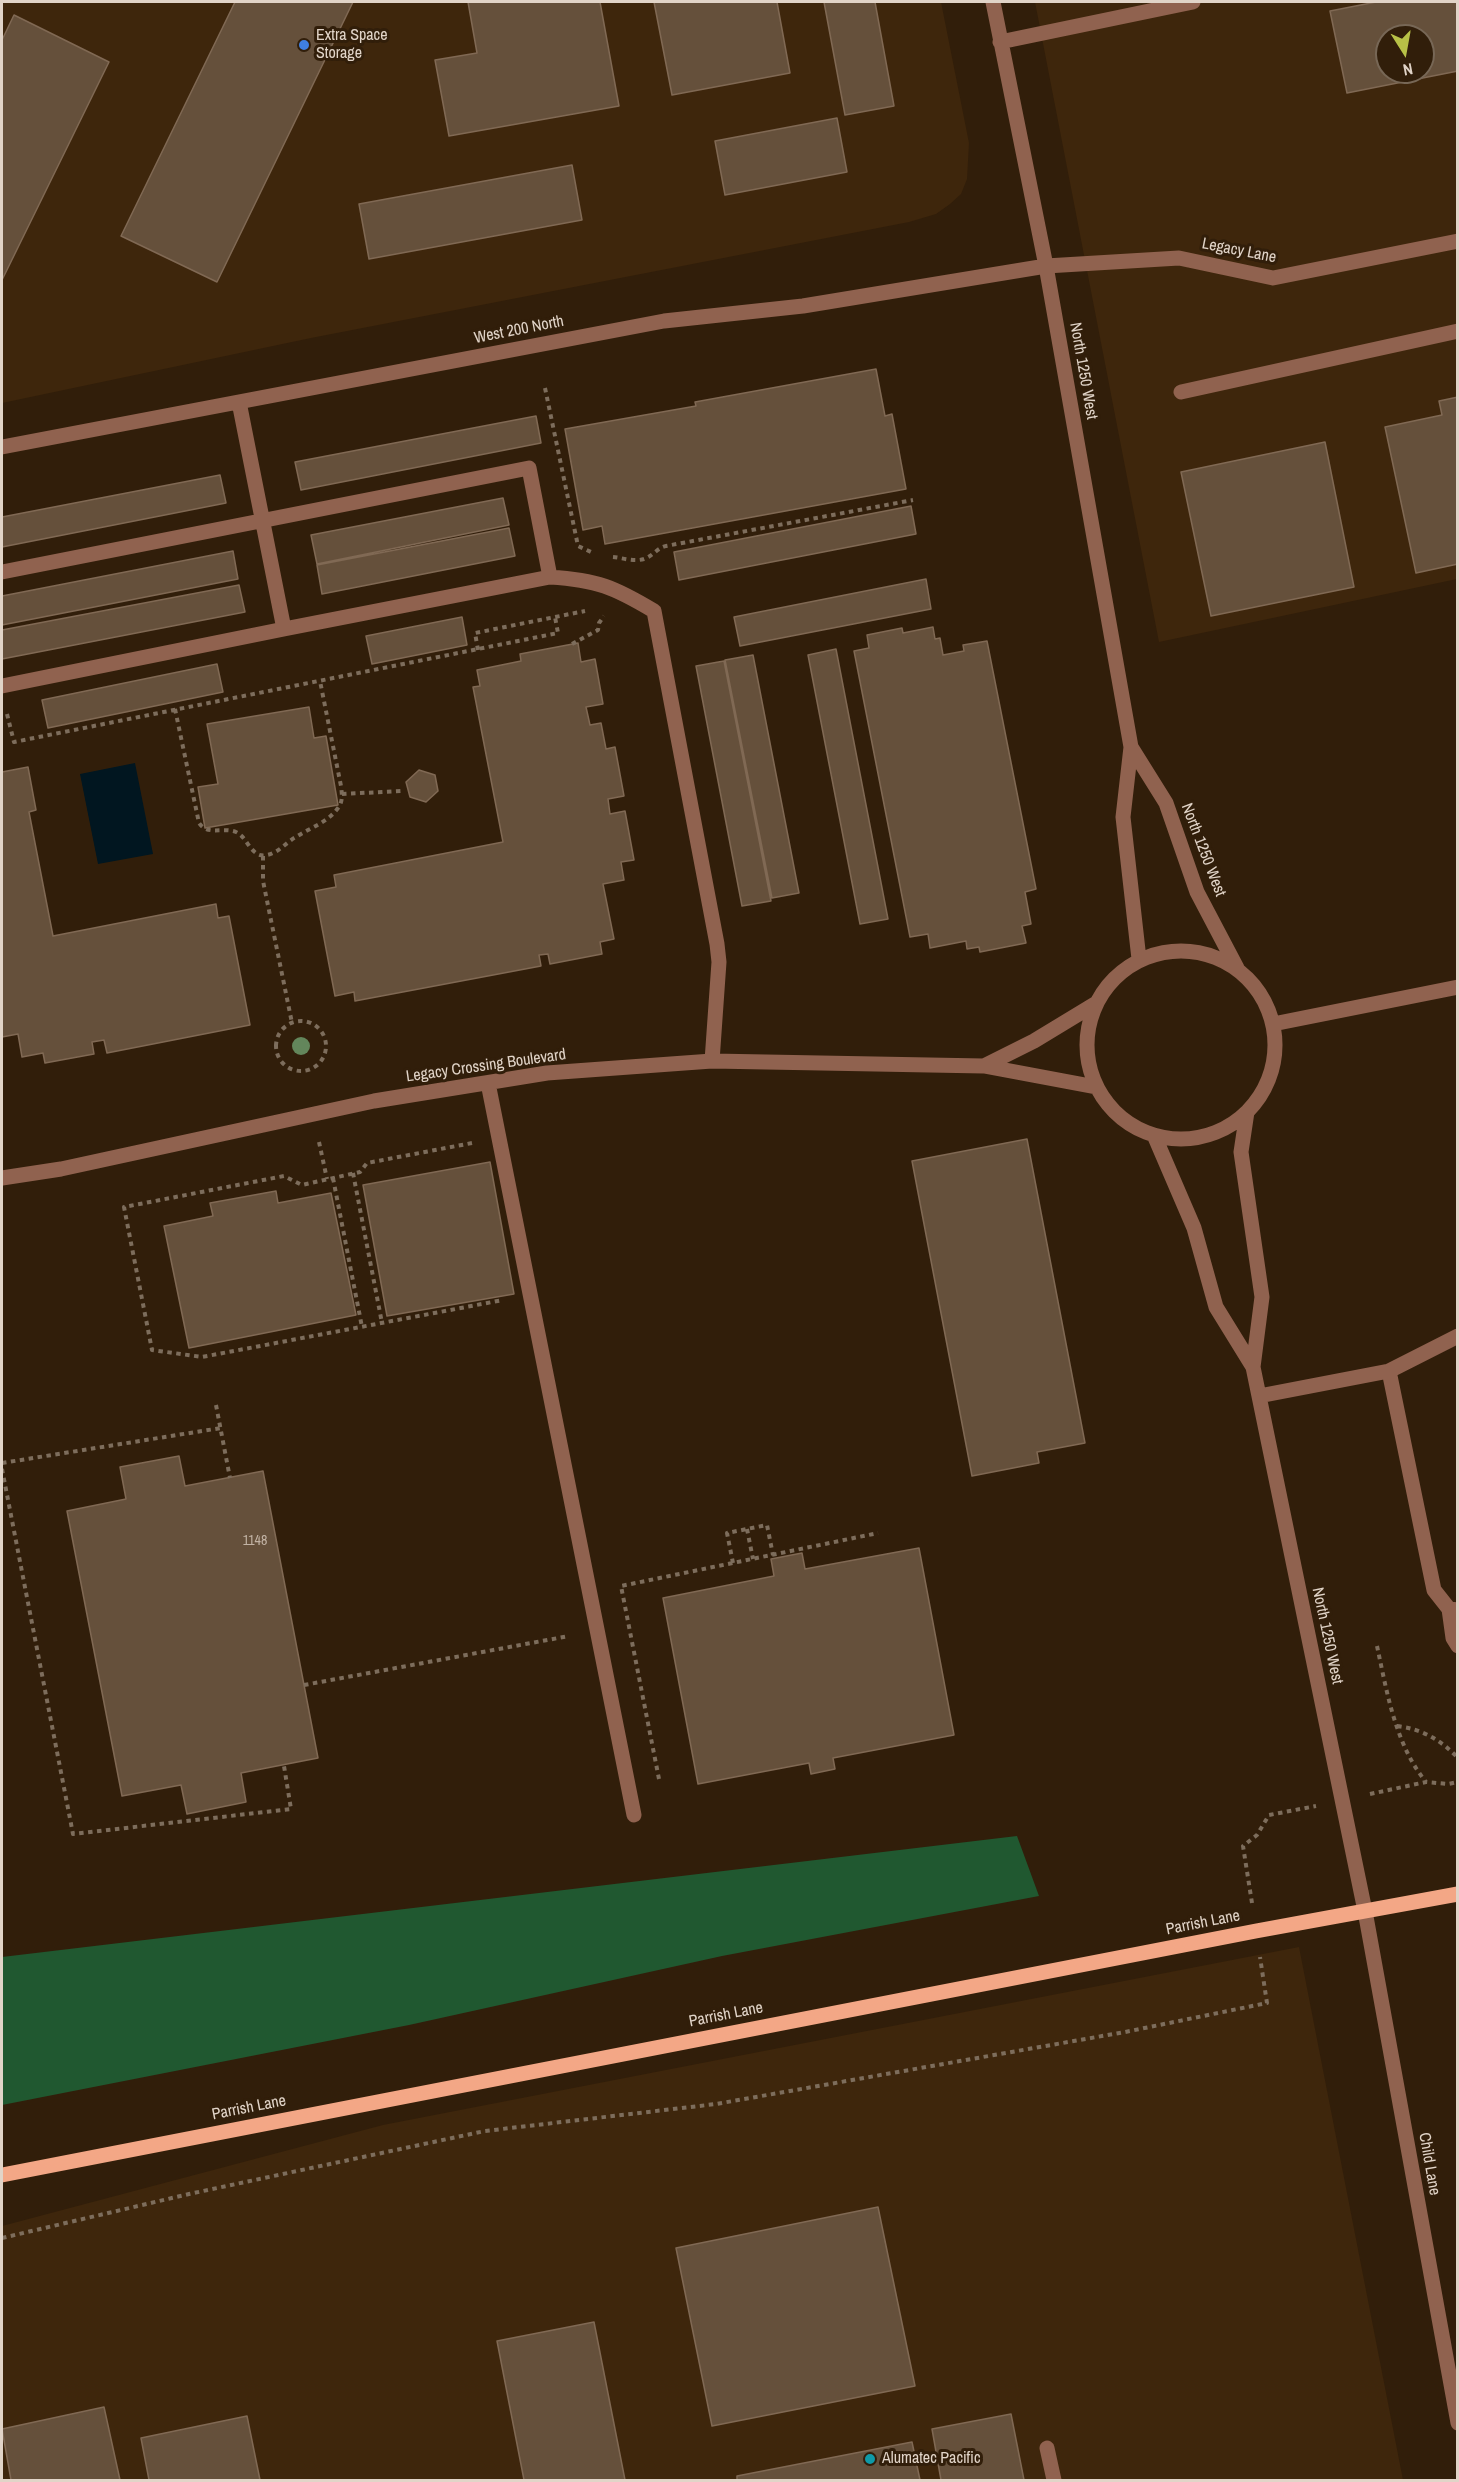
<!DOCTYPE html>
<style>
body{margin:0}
#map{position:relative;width:1459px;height:2482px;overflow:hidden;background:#311e0a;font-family:"Archivo Narrow",sans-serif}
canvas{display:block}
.frame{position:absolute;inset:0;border:3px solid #e1d4c8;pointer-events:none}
.north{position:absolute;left:1375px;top:24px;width:60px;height:60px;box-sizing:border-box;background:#311e0a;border:2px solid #776756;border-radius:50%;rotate:169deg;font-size:16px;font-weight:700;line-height:24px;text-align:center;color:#e1d4c8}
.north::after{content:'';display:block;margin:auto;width:21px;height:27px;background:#b8c147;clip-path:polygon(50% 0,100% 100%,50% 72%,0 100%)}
</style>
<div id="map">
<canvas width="1459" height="2482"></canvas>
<div class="frame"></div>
<div class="north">N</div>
</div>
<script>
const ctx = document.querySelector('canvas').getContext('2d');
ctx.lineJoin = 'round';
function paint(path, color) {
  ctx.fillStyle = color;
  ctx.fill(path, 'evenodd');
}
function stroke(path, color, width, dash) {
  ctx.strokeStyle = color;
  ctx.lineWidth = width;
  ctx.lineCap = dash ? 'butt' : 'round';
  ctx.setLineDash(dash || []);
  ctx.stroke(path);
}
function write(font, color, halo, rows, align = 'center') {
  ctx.font = font + ' "Archivo Narrow",sans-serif';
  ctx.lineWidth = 6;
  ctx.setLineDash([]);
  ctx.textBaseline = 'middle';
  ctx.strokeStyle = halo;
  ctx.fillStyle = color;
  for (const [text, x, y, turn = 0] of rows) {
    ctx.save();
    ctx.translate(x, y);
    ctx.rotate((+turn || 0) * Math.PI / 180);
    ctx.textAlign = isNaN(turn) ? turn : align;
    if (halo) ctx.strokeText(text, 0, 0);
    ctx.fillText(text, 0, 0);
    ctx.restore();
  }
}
paint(new Path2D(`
 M2,2H941L969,143L967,179L961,194L950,204L936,214L909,222L311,338L2,403Z
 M1035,2H1457V579L1159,642ZM1387,36H1423V72H1387Z
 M1299,1947L1403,2480H2V2226L383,2125Z`), '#3e260c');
paint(new Path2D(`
 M1017,1836L1039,1896L722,1956L409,2025L2,2105V1957Z`), '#205830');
paint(new Path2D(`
 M135,763L153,854L98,864L80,774Z`), '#011620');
const building = new Path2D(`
 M235,2H353L217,282L121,236Z
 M468,2H600L619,106L449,136L435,60L477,53Z
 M654,2H777L790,73L672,95Z
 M824,2H875L894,106L845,115Z
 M1376,2H1458V71L1347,93L1330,11ZM1387,36H1423V72H1387Z
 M14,15L109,62L2,280V40Z
 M837,118L847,172L725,195L715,141Z
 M572,165L582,220L369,259L359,204Z
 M876,369L885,416L892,414L906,489L605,544L602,526L583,530L565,429L696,406L695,402Z
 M1458,397V564L1416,573L1385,427L1442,415L1439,401Z
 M536,416L541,443L301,490L295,462Z
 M1325,442L1354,587L1211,616L1181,472Z
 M220,475L226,503L2,547V517Z
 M503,498L509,525L317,564L311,535Z
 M911,506L916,534L679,580L674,552Z
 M509,528L515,556L322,594L317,565Z
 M233,551L238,579L2,625V596Z
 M926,579L931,609L740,646L734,617Z
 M239,585L245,612L2,659V630Z
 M462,617L467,645L372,664L366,636Z
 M933,627L935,639L940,638L943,655L964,651L963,645L987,641L1036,889L1025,892L1031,924L1022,926L1026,943L980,952L979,947L967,949L966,941L930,948L928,934L910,937L854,651L869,648L867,635L902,628L903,633Z
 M578,643L581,662L595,659L603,704L586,707L590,725L601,723L606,749L615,747L624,796L608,799L610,814L625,811L634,860L621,862L624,880L603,884L614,939L600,942L602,954L550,964L548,954L539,955L541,966L355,1001L354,992L335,996L315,891L336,887L334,875L503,842L473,687L480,686L477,670L521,661L520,654Z
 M836,649L888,919L860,924L808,655Z
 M753,655L799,893L772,898L725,660Z
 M724,661L771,901L742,906L696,666Z
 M217,664L223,692L48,728L42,700Z
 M309,707L314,738L326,736L338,805L205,828L198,787L218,784L207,724Z
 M28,767L36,810L29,812L53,936L216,904L218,918L229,916L250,1025L107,1053L104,1040L92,1042L94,1054L45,1063L43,1053L22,1057L18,1034L2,1037V772Z
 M419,770L435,775L438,791L426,802L410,797L406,782Z
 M1027,1139L1085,1443L1037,1452L1039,1463L972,1476L912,1161Z
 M490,1162L514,1294L387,1316L363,1185Z
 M276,1191L278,1203L331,1193L356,1315L189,1348L164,1226L213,1216L210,1203Z
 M179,1456L185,1486L263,1471L318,1758L241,1773L246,1802L187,1814L181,1785L122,1796L67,1511L126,1499L120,1467Z
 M919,1548L954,1735L833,1758L835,1769L811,1774L809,1763L698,1784L663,1598L774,1576L771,1559L802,1553L805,1569Z
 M878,2207L915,2386L712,2426L676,2248Z
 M594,2322L625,2480H524L497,2341Z
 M104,2407L120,2480H11L2,2429Z
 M1011,2414L1024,2480H941L932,2429Z
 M247,2416L260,2480H149L141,2438Z
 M912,2442L920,2480H737V2476Z`);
paint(building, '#65503b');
stroke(building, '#806954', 1.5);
stroke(new Path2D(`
 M545,388L578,546L591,552
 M613,557C623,558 634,562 644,559C653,556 657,548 666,546L913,500
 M572,644L598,630L599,623L604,616
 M478,650L475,633L585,611
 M175,709L199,823C207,835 220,828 233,831C246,834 248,851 260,855C264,856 269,855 273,853C282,849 288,841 296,837C311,827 327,823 338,808C343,802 342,794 341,786L320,681
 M7,714L14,742L558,633L555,617
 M342,794L401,791
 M263,856V881L292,1023
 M276 1046a25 25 0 1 1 50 0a25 25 0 1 1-50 0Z
 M319,1142L327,1179
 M472,1143L367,1163L360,1172L302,1185L284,1176L124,1207L152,1350L202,1357L503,1300
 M353,1173L382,1323
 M333,1178L362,1327
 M216,1405L230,1478
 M2,1463L221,1428
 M2,1469L73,1834L291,1809L284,1766
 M747,1529L753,1559
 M733,1563L727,1533L767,1525L773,1555
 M1377,1646C1387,1692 1395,1744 1426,1782
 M304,1685L569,1636
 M1397,1726C1422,1729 1441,1740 1458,1758
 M659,1779L621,1586L878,1533
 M1370,1794L1426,1782L1448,1784L1458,1782
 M1252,1903L1243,1846L1257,1835L1269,1815L1316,1806
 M2,2238L189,2194L485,2131L716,2104L1125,2032L1267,2003L1260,1957`), '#7d6d5c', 4, [4.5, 4.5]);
stroke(new Path2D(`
 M993,2L1046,266L1131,747L1123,817L1139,959
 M1000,42L1193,2
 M1181,392L1458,331
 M239,402L284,629L550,577C597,580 614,587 654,611L717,944L719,962L712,1061
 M2,447L664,321L803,306L1046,266L1179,258L1273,278L1458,241
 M2,572L529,468L550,577
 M2,686L284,629
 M1131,747L1166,803L1197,892L1237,968
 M1087 1045a94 94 0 1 1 188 0a94 94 0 1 1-188 0Z
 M1273,1024L1458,987
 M984,1066L1034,1041L1095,1004
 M488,1083L634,1815
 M1247,1112L1241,1152L1262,1297L1253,1367L1365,1911L1458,2423
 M1154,1135L1194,1228L1216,1307L1253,1367
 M2,1178L61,1169L374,1101L547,1073L712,1061L984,1066L1096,1087
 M1389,1371L1458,1336
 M1259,1396L1389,1371L1434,1590L1449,1609L1458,1610
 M1449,1609L1453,1638L1458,1646
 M1047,2448L1054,2480`), '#90624f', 15);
stroke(new Path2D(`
 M2,2175L1256,1931L1458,1894`), '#f3a786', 15);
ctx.fillStyle = '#63865b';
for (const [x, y] of [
 [301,1046]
]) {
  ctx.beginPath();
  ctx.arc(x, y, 9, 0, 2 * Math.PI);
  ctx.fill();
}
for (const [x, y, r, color] of [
 [304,45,6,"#3f7fe0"],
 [870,2459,6,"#0f9aa8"]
]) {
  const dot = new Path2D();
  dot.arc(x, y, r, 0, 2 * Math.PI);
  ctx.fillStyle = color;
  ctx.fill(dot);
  stroke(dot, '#311e0a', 2);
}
write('14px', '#c2b3a5', null, [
 ["1148",255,1541]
]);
write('16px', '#e1d4c8', '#311e0a', [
 ["Extra Space",316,36],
 ["Storage",316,54],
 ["Alumatec Pacific",882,2459]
], 'left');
write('16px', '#e1d4c8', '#311e0a', [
 ["Legacy Lane",1239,251,11],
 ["West 200 North",519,330,-11],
 ["North 1250 West",1083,371,80],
 ["North 1250 West",1203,850,69],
 ["Legacy Crossing Boulevard",486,1066,-8],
 ["North 1250 West",1327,1636,78],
 ["Parrish Lane",1203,1923,-11],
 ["Parrish Lane",726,2015,-11],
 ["Parrish Lane",249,2108,-11],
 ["Child Lane",1429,2164,80]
]);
</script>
